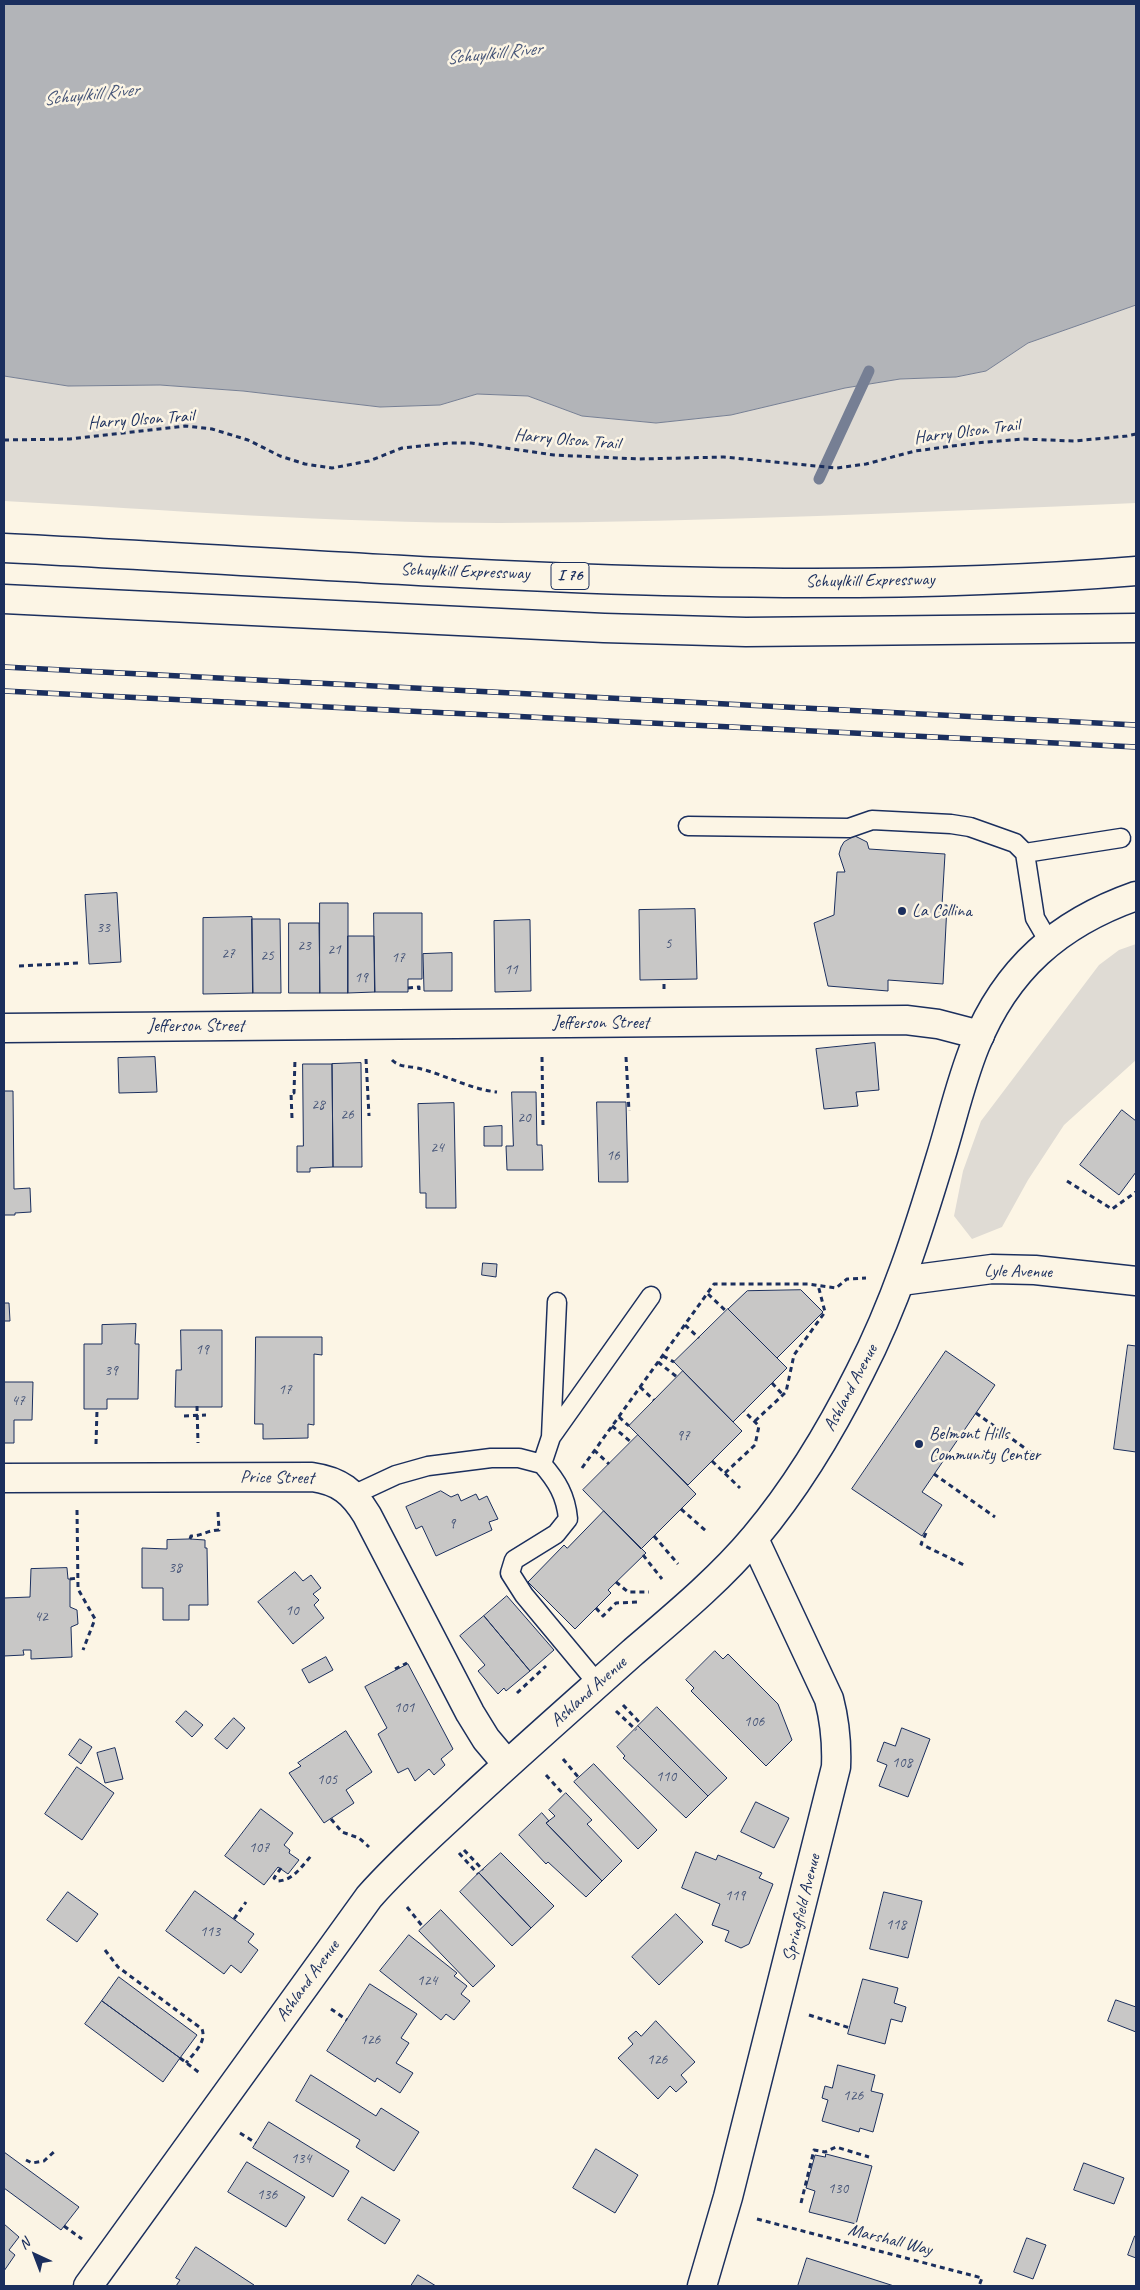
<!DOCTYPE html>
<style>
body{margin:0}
#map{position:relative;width:1140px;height:2290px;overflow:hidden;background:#fcf5e5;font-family:Caveat,sans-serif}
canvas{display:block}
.frame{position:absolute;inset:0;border:5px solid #1b2f5e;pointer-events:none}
.north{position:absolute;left:10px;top:2230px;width:50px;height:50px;-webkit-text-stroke:4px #fcf5e5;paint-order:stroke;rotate:317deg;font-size:14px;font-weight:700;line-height:20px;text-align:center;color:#1b2f5e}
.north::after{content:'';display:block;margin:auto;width:18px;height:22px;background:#1b2f5e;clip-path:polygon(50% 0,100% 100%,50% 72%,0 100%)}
</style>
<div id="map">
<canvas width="1140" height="2290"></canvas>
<div class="frame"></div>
<div class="north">N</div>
</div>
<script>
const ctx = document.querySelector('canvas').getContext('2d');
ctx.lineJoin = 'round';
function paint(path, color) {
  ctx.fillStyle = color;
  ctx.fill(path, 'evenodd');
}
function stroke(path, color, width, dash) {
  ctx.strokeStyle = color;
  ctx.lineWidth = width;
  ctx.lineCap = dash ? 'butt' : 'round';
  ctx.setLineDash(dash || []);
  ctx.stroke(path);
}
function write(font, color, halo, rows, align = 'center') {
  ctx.font = font + ' Caveat,sans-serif';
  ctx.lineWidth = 5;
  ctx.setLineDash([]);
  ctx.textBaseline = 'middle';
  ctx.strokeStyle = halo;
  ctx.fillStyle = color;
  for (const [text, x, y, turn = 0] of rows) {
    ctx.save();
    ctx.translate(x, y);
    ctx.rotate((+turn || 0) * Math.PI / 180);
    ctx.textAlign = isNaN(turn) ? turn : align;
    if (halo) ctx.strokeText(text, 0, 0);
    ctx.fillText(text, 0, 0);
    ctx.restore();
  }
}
paint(new Path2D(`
 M1136,305V503C924,512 711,522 499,523C334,523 168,510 4,501V376L68,386L160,385L243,391L380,407L440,405L477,394L528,396L582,416L656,423L731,415L845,388L900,379L956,377L986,371L1028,343Z
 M1136,944V1060L1064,1125L1028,1180L1002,1227L972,1239L954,1216L963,1171L981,1121L1099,965L1119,950Z`), '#dfdbd4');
const water = new Path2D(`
 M4,4H1136V305L1028,343L986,371L956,377L900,379L845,388L731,415L656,423L582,416L528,396L477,394L440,405L380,407L243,391L160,385L68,386L4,376Z`);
paint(water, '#b2b4b8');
stroke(water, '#767f94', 1);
stroke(new Path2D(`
 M819,479L869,371`), '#767f94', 11);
const building = new Path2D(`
 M855,836L867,842L869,849L945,854L942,905H947L943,984L888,980V991L828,986L814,923L834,915L837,872H845L839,854L841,847L844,842Z
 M117,893L121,962L89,964L85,895Z
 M320,903H348V993H320Z
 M695,909L697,979L640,980L639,910Z
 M374,913H422V979H408V992H375Z
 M252,917L253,993L203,994V918Z
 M252,919H280L281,993H253Z
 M530,920L531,991L495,992L494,921Z
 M289,923H319L320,993H289Z
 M348,936H374L375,992L348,993Z
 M452,953V991H424L423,954Z
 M875,1043L879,1090L856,1092L858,1106L824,1109L816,1049Z
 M155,1057L157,1092L119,1093L118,1058Z
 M361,1063L362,1167H333L332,1064Z
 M303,1064H332L333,1167L310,1168V1172H297V1146H303Z
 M4,1091H13L14,1189L30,1188L31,1212L15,1213V1215H4Z
 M512,1092H536L537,1145H542L543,1170H507L506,1146H513Z
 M597,1102H626L628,1182H599Z
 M454,1103L456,1208H426V1193H420L418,1104Z
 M1122,1110L1136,1121V1172L1119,1195L1080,1165Z
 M502,1126V1146H484V1127Z
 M483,1263L497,1264L496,1277L482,1275Z
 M801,1290L823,1312L777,1358L728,1309L747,1291Z
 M4,1303H9L10,1321H4Z
 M728,1309L787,1368L733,1422L674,1362Z
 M136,1324L135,1344H139L138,1399H107V1409H84V1344H102V1325Z
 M181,1330H222V1407H175L176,1370H181Z
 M256,1337H322V1355L314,1354V1425L308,1424V1438L263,1439V1424H255Z
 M1128,1345L1136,1346V1452L1114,1449Z
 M946,1351L995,1385L922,1492L942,1505L922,1536L852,1489Z
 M683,1371L742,1431L688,1485L629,1426Z
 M4,1382H33L32,1420H14V1443H4Z
 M638,1435L696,1494L641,1549L583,1490Z
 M441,1491L451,1497L458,1494L461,1501L476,1494L479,1500L487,1496L498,1519L489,1522L492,1530L436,1556L422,1526L416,1529L406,1507Z
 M604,1511L646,1553L608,1590L611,1593L575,1629L528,1582L564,1545L567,1548Z
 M190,1539L205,1540V1548H207L208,1605H189V1620H163V1588H142V1548L167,1549V1540Z
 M67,1568L68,1579H70V1607L77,1610L78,1624L71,1627L72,1657L31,1659V1650H23L24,1655L4,1656V1598L30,1597L31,1569Z
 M295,1572L303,1581L311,1575L321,1588L313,1594L319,1600L314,1605L324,1618L293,1644L258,1602Z
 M507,1596L554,1650L530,1671L484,1616Z
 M484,1616L530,1671L506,1691L504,1688L498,1694L478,1671L485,1665L460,1636Z
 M715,1651L723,1659L728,1654L778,1704L792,1740L766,1766L691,1691L694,1688L686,1680Z
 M326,1657L333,1670L309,1683L302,1670Z
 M408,1664L453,1749L441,1759L445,1765L434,1775L429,1769L415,1781L408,1768L398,1773L378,1734L387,1728L365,1687Z
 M657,1707L727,1778L708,1796L638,1726Z
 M186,1711L203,1725L192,1737L176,1722Z
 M234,1718L245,1728L227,1749L215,1739Z
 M638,1726L708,1796L686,1818L623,1758L625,1756L617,1747Z
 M902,1728L930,1739L908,1797L879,1786L887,1765L877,1761L884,1742L895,1746Z
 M346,1731L372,1772L346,1790L354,1803L324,1823L289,1773L301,1766L298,1763Z
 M80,1739L92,1747L81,1764L69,1755Z
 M115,1748L123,1779L105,1783L97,1753Z
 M594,1764L657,1830L638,1849L574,1782Z
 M77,1767L114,1793L82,1840L45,1814Z
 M566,1793L592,1820L587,1824L622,1861L602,1881L546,1823L555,1816L549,1810Z
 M756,1802L789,1818L774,1848L741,1832Z
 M261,1809L293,1833L284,1845L290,1850L289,1853L299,1860L288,1874L278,1867L264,1885L225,1856Z
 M542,1813L549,1821L546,1823L602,1881L586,1897L548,1862L546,1864L519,1835Z
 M696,1852L716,1860L718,1855L762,1873L759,1878L773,1884L749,1944L741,1948L725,1941L729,1931L712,1925L720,1904L682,1888Z
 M501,1853L554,1906L531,1928L479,1873Z
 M479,1873L531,1928L512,1946L460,1892Z
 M195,1891L254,1934L248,1942L258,1950L241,1973L231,1965L224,1974L166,1931Z
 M68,1892L98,1914L77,1942L47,1920Z
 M884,1892L922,1901L908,1958L870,1949Z
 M441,1910L495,1966L473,1987L419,1931Z
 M676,1914L703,1942L659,1985L632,1957Z
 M409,1935L457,1973L454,1976L467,1986L461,1994L470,2001L454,2020L446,2014L441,2020L380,1971Z
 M119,1977L197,2035L180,2058L102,2001Z
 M863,1979L898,1988L894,2003L906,2007L902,2022L891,2019L885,2044L848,2034Z
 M370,1984L417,2014L401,2038L409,2043L396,2063L413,2073L400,2093L377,2078L375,2082L327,2051Z
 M1116,2000L1136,2007V2032L1108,2021Z
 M102,2001L180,2058L163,2082L85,2024Z
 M656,2021L695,2062L681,2075L687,2082L676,2092L670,2086L658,2099L618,2058L633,2044L628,2038L636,2031L641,2036Z
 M838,2065L875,2075L871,2091L883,2094L873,2132L860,2128L859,2132L822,2121L828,2100L822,2098L825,2086L832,2088Z
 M311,2075L376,2116L381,2108L419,2132L394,2171L356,2147L360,2140L296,2101Z
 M269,2122L349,2171L333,2197L253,2148Z
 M596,2149L638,2175L615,2213L573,2188Z
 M4,2152L79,2207L61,2230L4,2188Z
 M826,2154L872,2166L856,2224L809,2212L815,2191L806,2188L815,2155L825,2157Z
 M247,2162L305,2197L286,2227L228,2192Z
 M1084,2163L1124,2178L1114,2204L1074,2190Z
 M362,2197L400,2220L385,2244L348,2220Z
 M4,2224L19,2237L9,2250L15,2255L4,2271Z
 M1135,2236H1136V2258L1128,2255Z
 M1027,2238L1046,2245L1033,2279L1014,2272Z
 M196,2247L254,2285V2286H176L180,2280L176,2278Z
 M807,2258L894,2286H798Z
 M418,2275L436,2286H411Z`);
paint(building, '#c8c7c6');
stroke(building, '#1b2f5e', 1);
const service = new Path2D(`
 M688,826L849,828L872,820L951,824L970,827L1015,843L1025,853L1035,918L1049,942
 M1025,853L1121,838
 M557,1302L551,1437L542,1464C557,1481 566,1496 568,1519L556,1534L514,1560L510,1573L524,1595L598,1684
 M551,1437L651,1296
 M353,1495L396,1475L428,1466L491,1458H519L542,1464`);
const minor = new Path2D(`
 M4,1028L906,1020L938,1024L980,1035
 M901,1281L992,1269L1035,1270L1136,1281
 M4,1478L312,1477C340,1481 353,1492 367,1515L470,1713L486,1739L507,1764
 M702,2286L728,2197L836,1767C837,1743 835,1722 829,1699L754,1539`);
const tertiary = new Path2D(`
 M88,2286L369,1897C398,1864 430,1836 462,1806C518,1754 575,1704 632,1653C674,1617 719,1580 755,1537C797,1487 831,1430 860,1372C895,1304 918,1232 940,1159C952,1121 960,1083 975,1046C1006,969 1059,923 1136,896`);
const motorway = new Path2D(`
 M4,548C380,566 760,602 1136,571
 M4,599L604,628L746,632L1136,628`);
stroke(service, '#1b2f5e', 21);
stroke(minor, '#1b2f5e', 31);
stroke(tertiary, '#1b2f5e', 31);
stroke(motorway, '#1b2f5e', 31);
stroke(new Path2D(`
 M4,440L70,439L185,426L212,429L248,440L280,456L305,464L332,468L369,461L402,448L449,443H471L554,455L639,459L724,457L837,468L866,464L915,451L975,443L1022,439L1074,441L1127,436L1136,434
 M19,966L80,963
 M408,988L419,987V991
 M664,989V980
 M542,1057L543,1126
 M626,1057L629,1111
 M366,1059L369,1116
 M392,1060C399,1067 407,1066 417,1068C444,1074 469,1089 497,1092
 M292,1118L291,1093H294L295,1059
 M1067,1181L1112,1209L1136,1192
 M708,1294L726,1311
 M685,1325L699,1338
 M663,1356L674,1362
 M658,1362L677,1377
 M772,1383L783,1395
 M640,1387L654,1400
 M197,1406L198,1443
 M976,1413L1033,1454
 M184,1416L206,1415
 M619,1417L629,1426
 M755,1421L786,1392L794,1355L825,1312L818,1285
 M612,1426L631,1442
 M96,1444L97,1410
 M594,1450L609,1464
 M712,1461L740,1488
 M582,1468L714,1284H808L836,1288L847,1279L866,1278
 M725,1473L755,1445L759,1426L744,1411
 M934,1474L995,1517
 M681,1509L706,1531
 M77,1510L78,1589L95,1619L83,1650
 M926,1533L921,1544L964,1565
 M654,1536L678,1564
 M190,1539L191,1536C202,1536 208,1530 219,1530L218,1512
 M643,1555L662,1579
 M70,1579L78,1578
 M616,1582L628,1592H649
 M596,1608L603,1616L616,1603L639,1602
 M395,1669L407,1663
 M517,1693L546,1666
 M623,1705L641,1724
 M616,1711L636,1730
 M563,1759L579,1778
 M546,1775L564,1795
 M331,1819L342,1832L359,1838L369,1847
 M464,1850L483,1870
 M459,1853L478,1874
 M281,1868L274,1878L277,1881C293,1881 301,1867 311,1856
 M407,1907L423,1927
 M234,1919L246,1902
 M105,1950L118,1967L202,2029C207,2042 193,2054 186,2063
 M331,2009L347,2020
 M809,2015L850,2028
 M180,2058L201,2074
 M240,2133L256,2143
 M26,2160L32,2163L44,2161L56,2150
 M801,2203L814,2150L825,2152L836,2147L869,2157
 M757,2219L982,2278L979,2286
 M64,2226L82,2239`), '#1b2f5e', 3, [5, 4]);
stroke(service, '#fcf5e5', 18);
stroke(minor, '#fcf5e5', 28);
stroke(tertiary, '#fcf5e5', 28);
stroke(motorway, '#fcf5e5', 28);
const rail = new Path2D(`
 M4,667L1136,725
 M4,691L1136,747`);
stroke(rail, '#1b2f5e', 5.5);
stroke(rail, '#fcf5e5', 4, [11]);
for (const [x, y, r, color] of [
 [902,911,5,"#1b2f5e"],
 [919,1444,5,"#1b2f5e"]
]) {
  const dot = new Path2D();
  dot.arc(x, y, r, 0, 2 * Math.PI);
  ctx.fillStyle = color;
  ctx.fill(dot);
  stroke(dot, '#fcf5e5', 2);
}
write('15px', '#465578', null, [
 ["33",103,928],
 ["5",668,944],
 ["23",304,946],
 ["21",334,950],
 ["27",228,954],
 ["25",267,956],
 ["17",398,958],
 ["11",511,970],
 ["19",361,978],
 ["28",318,1105],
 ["26",347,1115],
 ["20",524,1118],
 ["24",437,1148],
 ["16",613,1156],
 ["19",202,1350],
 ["39",111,1371],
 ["17",285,1390],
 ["47",18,1401],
 ["97",683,1436],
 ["9",452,1524],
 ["38",175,1568],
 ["10",292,1611],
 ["42",41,1617],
 ["101",404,1708],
 ["106",754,1722],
 ["108",902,1763],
 ["110",666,1777],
 ["105",327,1780],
 ["107",259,1848],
 ["119",735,1896],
 ["118",896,1925],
 ["113",210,1932],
 ["124",427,1981],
 ["126",370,2040],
 ["126",657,2060],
 ["126",853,2096],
 ["134",301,2159],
 ["130",838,2189],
 ["136",267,2195]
]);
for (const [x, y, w] of [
 [570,576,38]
]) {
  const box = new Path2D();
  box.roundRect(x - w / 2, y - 13.5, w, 27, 4);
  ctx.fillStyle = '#fcf5e5';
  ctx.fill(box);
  stroke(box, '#1b2f5e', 1);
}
write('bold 16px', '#1b2f5e', null, [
 ["I 76",570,576]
]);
write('18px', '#1b2f5e', '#fcf5e5', [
 ["Harry Olson Trail",141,420,-4],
 ["Harry Olson Trail",967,432,-7],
 ["Harry Olson Trail",567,440,5],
 ["Schuylkill Expressway",465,572,2],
 ["Schuylkill Expressway",870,581,-1],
 ["Jefferson Street",601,1023],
 ["Jefferson Street",196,1026],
 ["Lyle Avenue",1018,1272,1],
 ["Ashland Avenue",851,1388,-62],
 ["Price Street",277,1478,1],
 ["Ashland Avenue",589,1692,-42],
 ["Springfield Avenue",802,1908,-76],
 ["Ashland Avenue",308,1981,-54],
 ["Marshall Way",890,2240,14]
]);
write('18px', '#1b2f5e', '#fcf5e5', [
 ["La Collina",912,911],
 ["Belmont Hills",929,1434],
 ["Community Center",929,1455]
], 'left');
write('italic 19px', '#485779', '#fcf5e5', [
 ["Schuylkill River",494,54,-6],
 ["Schuylkill River",91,95,-6]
]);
</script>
